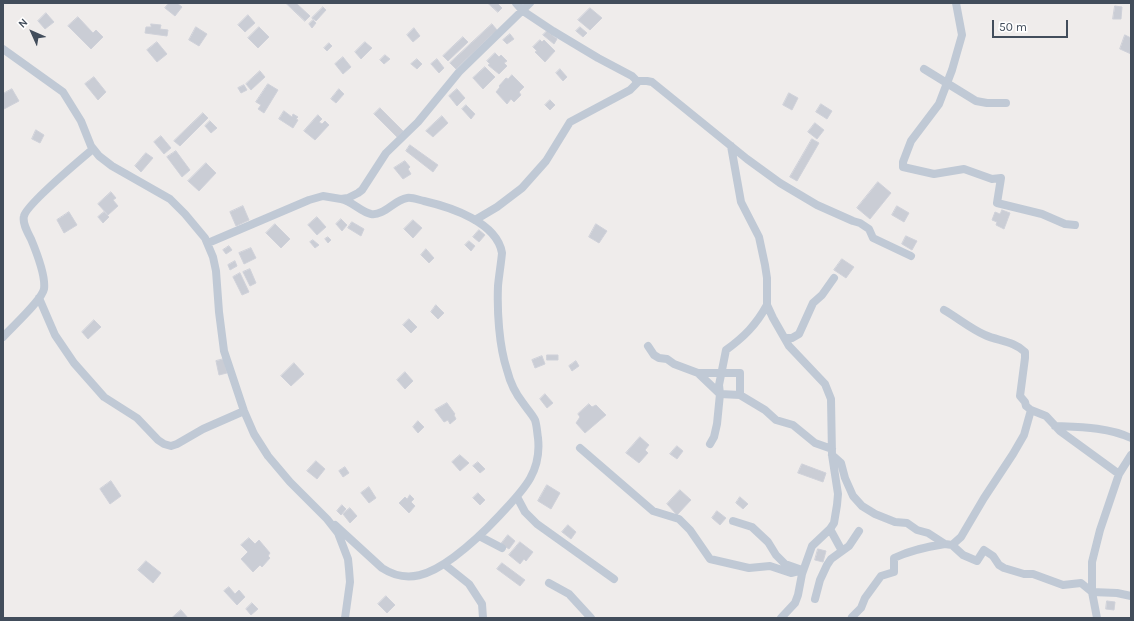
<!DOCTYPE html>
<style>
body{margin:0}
#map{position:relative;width:1134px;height:621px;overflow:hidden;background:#efeceb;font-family:Karla,sans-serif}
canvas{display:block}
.frame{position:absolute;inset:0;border:4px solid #424d5b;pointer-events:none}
.north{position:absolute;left:12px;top:12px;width:40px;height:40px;-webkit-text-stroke:3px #fff;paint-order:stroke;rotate:315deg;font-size:11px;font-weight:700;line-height:16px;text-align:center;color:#424d5b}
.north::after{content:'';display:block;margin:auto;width:14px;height:18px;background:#424d5b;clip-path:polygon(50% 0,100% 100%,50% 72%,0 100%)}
.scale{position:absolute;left:992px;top:20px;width:76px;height:18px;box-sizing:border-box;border:2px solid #424d5b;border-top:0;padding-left:5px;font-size:12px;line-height:14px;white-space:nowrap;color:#424d5b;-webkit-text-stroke:3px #fff;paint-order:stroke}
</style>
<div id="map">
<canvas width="1134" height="621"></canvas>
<div class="frame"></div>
<div class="north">N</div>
<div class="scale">50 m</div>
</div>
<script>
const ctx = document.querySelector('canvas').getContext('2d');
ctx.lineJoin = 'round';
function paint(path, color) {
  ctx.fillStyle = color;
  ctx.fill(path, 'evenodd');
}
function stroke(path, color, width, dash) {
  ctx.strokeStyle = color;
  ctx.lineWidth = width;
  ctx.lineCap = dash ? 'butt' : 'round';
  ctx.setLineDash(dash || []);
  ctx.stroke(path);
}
const building = new Path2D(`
 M169,3H177L182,7L175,16L165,8Z
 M286,3H296L310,16L305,21Z
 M488,3H497L502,8L498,12Z
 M1115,6L1122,7L1121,19H1113Z
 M323,7L326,10L316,21L312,18Z
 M590,8L602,18L590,30L578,20Z
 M46,13L54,22L45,29L38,21Z
 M248,15L255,23L245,32L238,25Z
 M78,17L93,33L96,30L103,37L91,49L68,26Z
 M313,20L316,23L312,28L309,24Z
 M151,24L161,25L160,29L168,30L167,36L145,33L146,27H151Z
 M492,24L497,30L456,69L450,63Z
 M196,27L207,34L199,46L189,40Z
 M259,27L269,37L258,48L248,38Z
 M580,27L587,33L583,37L576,31Z
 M414,28L420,36L413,42L407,35Z
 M547,31L557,39L554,44L543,35Z
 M510,34L514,39L507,44L503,40Z
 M1125,35L1131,38V54L1120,49Z
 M463,37L468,42L448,61L443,56Z
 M540,40L542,42L544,40L555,51L545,62L535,52L537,51L533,47Z
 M157,42L167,54L157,62L147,50Z
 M365,42L372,48L361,59L355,52Z
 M329,43L332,46L327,51L324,48Z
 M495,53L499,57L501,55L507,61L504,63L507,66L499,74L488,65L490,64L487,61Z
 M385,55L390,59L384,64L380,60Z
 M343,57L351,67L343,74L335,64Z
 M417,59L422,64L417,69L411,64Z
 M437,59L444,68L439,73L431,64Z
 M485,67L495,77L483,89L473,78Z
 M560,69L567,77L563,81L556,73Z
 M260,71L265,77L251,90L246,84Z
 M512,75L524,87L519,92L521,95L514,102L511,99L507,104L496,92L500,87L499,86L506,78L508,79Z
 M94,77L106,92L98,100L85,84Z
 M268,84L278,90L264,113L258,109L261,105L256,102Z
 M244,85L247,90L241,93L238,88Z
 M12,89L19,101L4,109L3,107V94Z
 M339,89L344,94L336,103L331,99Z
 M457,89L465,98L457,106L449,96Z
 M789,93L798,98L792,110L783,105Z
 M550,100L555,105L550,110L545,105Z
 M821,104L832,111L827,119L816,112Z
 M466,105L475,114L471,119L462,109Z
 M380,108L403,131L397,137L374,114Z
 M284,111L292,117L293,114L298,117L296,119L298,120L293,128L279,119Z
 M203,113L208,118L180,146L174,141Z
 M318,115L322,119L319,122L322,124L325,121L329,125L315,140L304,131Z
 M442,116L448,123L433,137L426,131Z
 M210,121L217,128L211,133L205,126Z
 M815,123L824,130L817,139L808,132Z
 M36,130L44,135L40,143L32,139Z
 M161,136L171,148L164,154L154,142Z
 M812,139L819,143L797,181L790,177Z
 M410,145L438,165L433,172L406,151Z
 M176,151L190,170L182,177L167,157Z
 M146,153L153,158L141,172L135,166Z
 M405,161L410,167L408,169L411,174L403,179L394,168Z
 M206,163L216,173L199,191L188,181Z
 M878,182L891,193L870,219L857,208Z
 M111,192L116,198L113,200L118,206L108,215L98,204Z
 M243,206L249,220L236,226L230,212Z
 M897,206L909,213L904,222L892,215Z
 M1002,210L1010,213L1004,229L996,225L997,222L992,220L995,212L1000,214Z
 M69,212L77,225L64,233L57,220Z
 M104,212L109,217L103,223L98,217Z
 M317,217L326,227L317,235L308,225Z
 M341,219L347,225L342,231L336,224Z
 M413,220L422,228L413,238L404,229Z
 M352,222L364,229L361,236L348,228Z
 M275,224L290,239L281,248L266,233Z
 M596,224L607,231L599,243L589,237Z
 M479,230L485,235L479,242L473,237Z
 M906,236L917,241L912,250L902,244Z
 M328,237L331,240L328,243L325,239Z
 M313,240L319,245L315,248L310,242Z
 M469,241L475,246L471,251L465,245Z
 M229,246L232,250L226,254L223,250Z
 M251,248L256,258L244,264L239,253Z
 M426,249L434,258L429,263L421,255Z
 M842,259L854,267L846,278L834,270Z
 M235,261L237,266L230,270L228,265Z
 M250,269L256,283L250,286L243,272Z
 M240,273L249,292L242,295L233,277Z
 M436,305L444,313L438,319L431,312Z
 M409,319L417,327L411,333L403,325Z
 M94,320L101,327L88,339L82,332Z
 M547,355H558V360H547Z
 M542,356L545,364L535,368L532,360Z
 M224,359L227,373L219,375L216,361Z
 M576,361L579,366L572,371L569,366Z
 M294,363L304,374L291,386L281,376Z
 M405,372L413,381L405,389L397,380Z
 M545,394L553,403L547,408L540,399Z
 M447,403L455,414L454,415L456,419L450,424L448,420L444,422L435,410Z
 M589,404L592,407L596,405L606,415L585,433L576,423L580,417L578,414Z
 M418,421L424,427L418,433L413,427Z
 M640,437L649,445L645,450L648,453L639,463L626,453Z
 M677,446L683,451L677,459L670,454Z
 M460,455L469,463L460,471L452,462Z
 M316,461L325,469L317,479L307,471Z
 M478,462L485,469L480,473L473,466Z
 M802,464L826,473L823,482L798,473Z
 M345,467L349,473L343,477L339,471Z
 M111,481L121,496L110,504L100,489Z
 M547,485L560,493L551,509L538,501Z
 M369,487L376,498L369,503L361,493Z
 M680,490L691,500L677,515L667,504Z
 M478,493L485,500L480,505L473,498Z
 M410,495L414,499L411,502L415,506L409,513L399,503L405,497L407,499Z
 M740,497L748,504L743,509L736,503Z
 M342,505L346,509L341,515L337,511Z
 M350,508L357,516L350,523L343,514Z
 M717,511L726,518L720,525L712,518Z
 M568,525L576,532L571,539L562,532Z
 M508,535L515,541L509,549L501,544Z
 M249,538L255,544L259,540L270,553L268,556L270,558L262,567L260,565L253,572L241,559L248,552L241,545Z
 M520,542L533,552L526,561L524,559L520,564L509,555Z
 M818,549L826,551L823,562L815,560Z
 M146,561L161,573L153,583L138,570Z
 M502,563L525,580L520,586L497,569Z
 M229,587L235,594L239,590L245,597L237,605L224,591Z
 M386,596L395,605L387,613L378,604Z
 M1107,601L1115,602L1114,610L1106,609Z
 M252,603L258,609L251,615L246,609Z
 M181,610L188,618H172Z`);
paint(building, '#cacdd5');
stroke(building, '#cfd1d9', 1);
stroke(new Path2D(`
 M956,3L962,35L952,70L939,104L911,141L903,162V167L934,174L964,169L992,179L1001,178L997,203L1042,214L1065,224L1075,225
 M3,49L63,92L81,121L91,146L99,156L112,166L170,199L185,214L205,238L213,257L216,271L219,312L224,351L244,411L254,434L268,456L290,482L327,519L338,533L348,559L349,569L350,582L345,618
 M924,69L976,101L987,103H1006
 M636,81H647L652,82L747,159L780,183L817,205L853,221L860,223L869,229L873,238L911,256
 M731,146L741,202L759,237L765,265L767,278V305L773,318L789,346L825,384L831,399L832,455L838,494L837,505L834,523L830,529L812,546L802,574L798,595L795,603L781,618
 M475,220L497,207L522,188L546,161L570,122L630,90L637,83L635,79L632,76L598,58L553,31L523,11L516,3
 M208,243L309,200L323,196L341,199L348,198L358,193L362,190L386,153L418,122L459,72L530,3
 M39,298L55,335L74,363L104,397L137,418L158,440L164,444L171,446L177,444L203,429L244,411
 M944,310C958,318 971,329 985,335C998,341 1014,341 1025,352V358L1020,396L1025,402L1026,406L1031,410L1046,416L1060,431L1119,474
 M3,337C12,327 42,300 44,289C46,275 36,251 31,239C28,233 22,223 24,216C27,204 80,160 93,149
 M785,338H792L799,334L813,303L822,295L834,278
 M648,346L654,355L659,358L667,359L674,364L698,373L720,394L740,395L765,410L776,420L793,425L815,443L832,449
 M698,373H740V395
 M1055,426C1080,427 1108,427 1131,438
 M710,444L714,437L717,424L720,394L719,385L726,350C744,337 756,325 767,305
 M580,448L653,511L679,519L690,530L710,559L749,568L770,566L791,573L803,570
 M832,455L841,463L845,478L853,496L862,506L875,514L895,522L907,523L917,530L928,533L945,544L952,545L963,555L977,561L984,550L993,556L999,565L1004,568L1024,574H1033L1063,585L1081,583L1092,592L1117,593L1131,596
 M517,497L525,512L537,524L614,579
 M733,521L752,527L768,542L776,555L785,564L802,570
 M335,525L382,568C408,585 431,574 454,557C470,545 485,531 499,516C521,492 542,474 538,438C537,432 537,426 535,420C532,414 527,409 523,403C515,393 510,382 507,370C499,346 497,311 498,286C499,275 501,264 502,253C497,222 450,207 424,201C419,200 412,197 407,198C394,200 384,216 371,214C361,212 352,201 341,199
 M830,529L842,551
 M479,536L502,548
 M952,545L961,537L984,498L1013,454L1024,435L1031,410
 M444,564L469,584L482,604L483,618
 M549,583L569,594L591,618
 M815,599L820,580L827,565L831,559L849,546L859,531
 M852,617L861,608L865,598L881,576L894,572V558C911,550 926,547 945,544
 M1097,618L1092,592V562L1100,530L1119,474L1131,455`), '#c0c9d5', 8);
</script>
